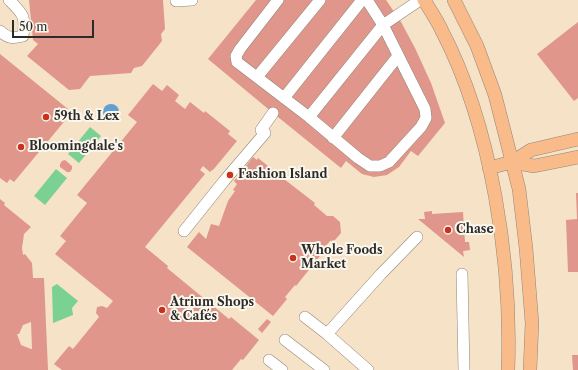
<!DOCTYPE html>
<meta charset="utf-8">
<style>
body{margin:0}
#map{position:relative;width:578px;height:370px;overflow:hidden;background:#f5e2c7;font-family:"Libre Caslon Text",serif}
canvas{display:block}
.scale{position:absolute;left:12px;top:20px;width:82px;height:18px;box-sizing:border-box;border:2px solid #2b2b2b;border-top:0;padding-left:5px;font-size:12px;line-height:14px;white-space:nowrap;color:#2b2b2b;-webkit-text-stroke:3px #fbf7ec;paint-order:stroke}
</style>
<div id="map">
<canvas width="578" height="370"></canvas>
<div class="scale">50 m</div>
</div>
<script>
const ctx = document.querySelector('canvas').getContext('2d');
ctx.lineJoin = 'round';
function paint(path, color) {
  ctx.fillStyle = color;
  ctx.fill(path, 'evenodd');
}
function stroke(path, color, width, dash) {
  ctx.strokeStyle = color;
  ctx.lineWidth = width;
  ctx.lineCap = dash ? 'butt' : 'round';
  ctx.setLineDash(dash || []);
  ctx.stroke(path);
}
function write(font, color, halo, rows, align = 'center') {
  ctx.font = font + ' "Libre Caslon Text",serif';
  ctx.lineWidth = 4;
  ctx.setLineDash([]);
  ctx.textBaseline = 'middle';
  ctx.strokeStyle = halo;
  ctx.fillStyle = color;
  for (const [text, x, y, turn = 0] of rows) {
    ctx.save();
    ctx.translate(x, y);
    ctx.rotate((+turn || 0) * Math.PI / 180);
    ctx.textAlign = isNaN(turn) ? turn : align;
    if (halo) ctx.strokeText(text, 0, 0);
    ctx.fillText(text, 0, 0);
    ctx.restore();
  }
}
paint(new Path2D(`
 M90,127L101,136L79,163L68,154Z
 M56,169L67,178L45,205L34,196Z
 M57,284L78,301L72,308L73,315L53,323L52,287Z`), '#7bd194');
paint(new Path2D(`
 M103 112a8 8 0 1 1 16 0a8 8 0 1 1-16 0Z`), '#629fd3');
paint(new Path2D(`
 M29,0H163L165,29L161,34L162,41L142,66L134,68L131,73L90,76L80,89L69,90L27,56L38,44L33,40Z
 M256,0H386L401,22L415,48L431,83L445,123L418,156L411,151L399,167L387,175L374,177L362,174L346,161L341,168L273,113L208,59Z
 M578,22V98L574,101L537,54Z
 M0,54L68,109L64,113L68,117L14,182L10,179L7,183L0,178Z
 M153,84L162,91L167,85L179,95L175,101L185,109L190,102L204,113L205,111L230,131L228,134L237,141L213,170H212L210,172L203,166L200,170L205,174L145,247L168,266L167,268L229,319L231,317L259,340L243,360L241,359L232,370H62L54,364L69,346L73,349L99,317L96,313L97,307L102,306L107,308L113,301L55,254L66,241L60,236L87,203L77,195L137,122L128,115Z
 M253,157L257,160L258,158L273,170L272,171L283,180L284,179L315,203L314,205L327,216H333L340,222L341,233L335,240L330,241L318,255L320,256L296,286L295,285L285,297L287,299L273,316L187,247L199,232L206,239L211,224L219,226L228,201L235,191L233,190L237,184L234,181Z
 M65,160L72,166V169L70,172H67L60,167V164L62,161Z
 M576,193H578V272H568L566,220L577,219Z
 M0,199L5,203L4,205L31,227L24,234L22,248L23,255L25,254L32,263L33,278H44L48,370H0ZM31,322L32,349H31L21,345L17,334H19L23,325Z
 M432,211V214L463,212L465,242H469L470,250L463,251L464,257L418,219H425L424,212Z
 M267,319L271,322L262,333L258,329Z
 M572,355H578V370H573Z`), '#e0968a');
const minor = new Path2D(`
 M278,0L240,49L236,56L237,62L309,117L358,158L370,166H380L389,162L421,127L426,118L425,109L383,25L367,0
 M176,1L192,0
 M0,31C7,38 13,39 23,36C26,16 23,14 9,0
 M257,77L320,0
 M284,98L362,0
 M309,117L383,25L420,0
 M261,130L273,113
 M333,138L398,56
 M184,231L224,181L265,133
 M462,274L464,370
 M305,317L327,334L368,370
 M327,334L381,274L417,237
 M285,340L324,370
 M269,360L282,370`);
const major = new Path2D(`
 M424,0C430,10 437,20 442,31C492,127 512,263 508,370
 M454,0L477,46L495,95L519,189L526,248L532,323L530,370
 M512,162L534,166L578,157
 M489,168L512,162L531,150L578,139`);
stroke(minor, '#908679', 12);
stroke(major, '#908679', 14);
stroke(minor, '#fff', 11);
stroke(major, '#fabb8b', 13);
for (const [x, y, r, color] of [
 [46,117,4,"#c8321e"],
 [21,147,4,"#c8321e"],
 [230,175,4,"#c8321e"],
 [448,230,4,"#c8321e"],
 [293,258,4,"#c8321e"],
 [162,310,4,"#c8321e"]
]) {
  const dot = new Path2D();
  dot.arc(x, y, r, 0, 2 * Math.PI);
  ctx.fillStyle = color;
  ctx.fill(dot);
  stroke(dot, '#fbf7ec', 1.5);
}
write('bold 12px', '#2b2b2b', '#fbf7ec', [
 ["59th & Lex",54,117],
 ["Bloomingdale's",29,147],
 ["Fashion Island",238,175],
 ["Chase",456,230],
 ["Whole Foods",301,251],
 ["Market",301,265],
 ["Atrium Shops",170,303],
 ["& Cafés",170,317]
], 'left');
</script>
